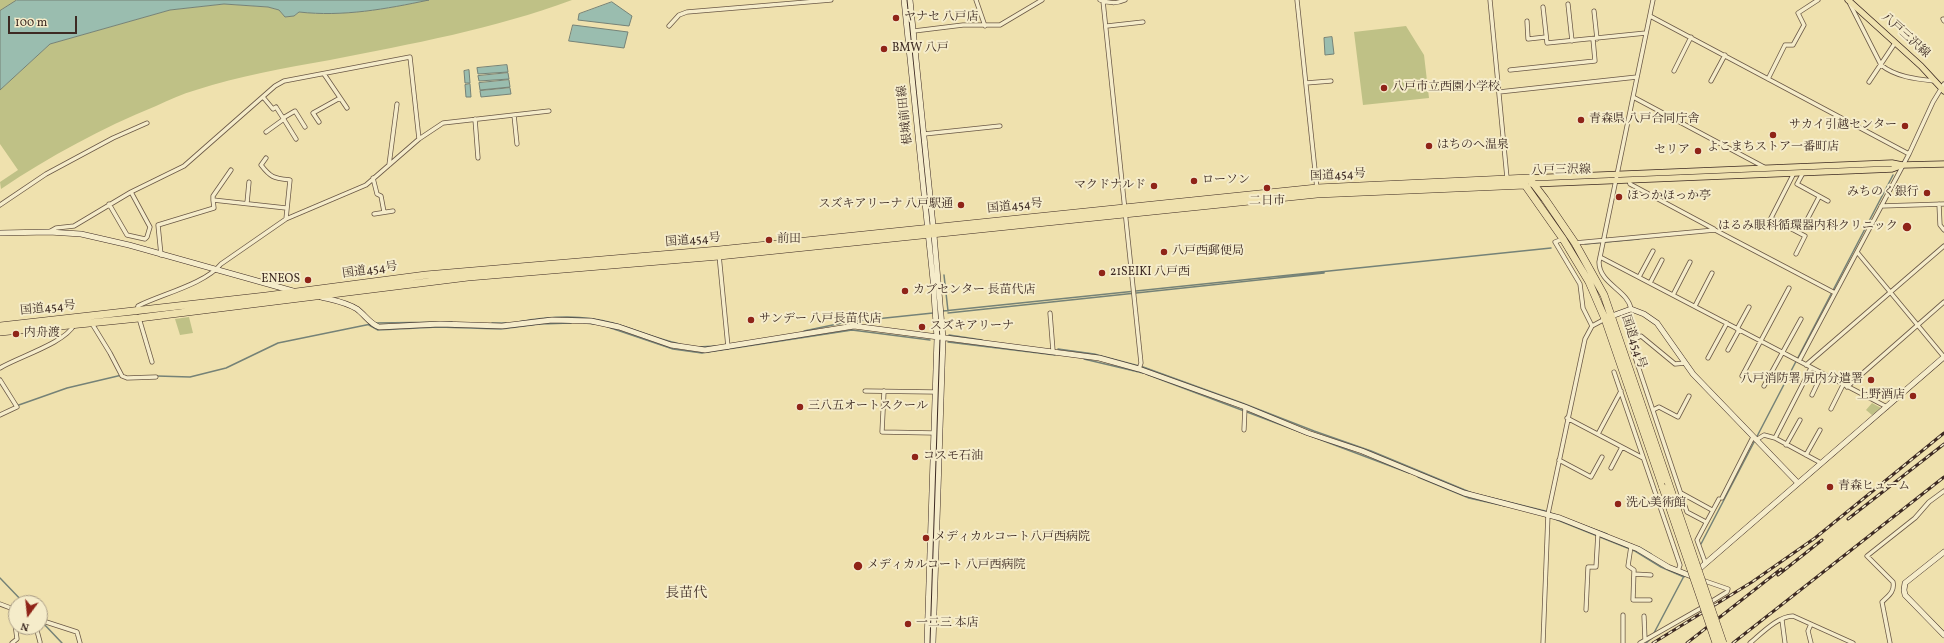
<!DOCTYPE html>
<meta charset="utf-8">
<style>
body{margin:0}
#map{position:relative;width:1944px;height:643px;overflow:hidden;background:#efe1ae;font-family:Vollkorn,serif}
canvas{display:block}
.north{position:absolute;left:8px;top:595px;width:40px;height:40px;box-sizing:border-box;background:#f5ecca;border:1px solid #ab9e87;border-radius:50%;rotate:195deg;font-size:11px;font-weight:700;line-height:16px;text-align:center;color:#3d2a23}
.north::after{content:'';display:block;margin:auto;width:14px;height:18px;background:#8f2418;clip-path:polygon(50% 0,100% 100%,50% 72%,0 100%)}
.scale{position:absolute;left:8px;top:16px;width:69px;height:18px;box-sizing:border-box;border:2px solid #3d2a23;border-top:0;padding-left:5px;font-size:12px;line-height:14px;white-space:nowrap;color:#3d2a23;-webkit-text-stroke:3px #f5ecca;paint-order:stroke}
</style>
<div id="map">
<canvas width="1944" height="643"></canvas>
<div class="north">N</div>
<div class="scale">100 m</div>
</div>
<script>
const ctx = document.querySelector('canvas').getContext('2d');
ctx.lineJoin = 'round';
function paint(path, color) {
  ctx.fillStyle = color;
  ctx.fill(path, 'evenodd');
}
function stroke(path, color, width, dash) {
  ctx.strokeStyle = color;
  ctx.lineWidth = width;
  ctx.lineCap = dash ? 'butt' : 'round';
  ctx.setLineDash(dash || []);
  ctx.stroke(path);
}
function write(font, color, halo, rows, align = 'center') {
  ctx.font = font + ' Vollkorn,"Noto Serif JP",serif';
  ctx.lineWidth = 4;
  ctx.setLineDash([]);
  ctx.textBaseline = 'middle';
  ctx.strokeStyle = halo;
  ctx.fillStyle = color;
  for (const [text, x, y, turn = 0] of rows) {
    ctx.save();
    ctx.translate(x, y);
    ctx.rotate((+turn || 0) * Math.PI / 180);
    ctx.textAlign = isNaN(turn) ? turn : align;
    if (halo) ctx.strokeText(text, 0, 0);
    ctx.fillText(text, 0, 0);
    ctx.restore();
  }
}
paint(new Path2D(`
 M0,0H17L0,11Z
 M429,0H572C494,29 411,44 330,60C285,68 239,76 196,90C182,94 169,100 156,106C102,128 50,156 1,189L0,182L18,170L0,144V90L50,44L170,10L224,4L268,7L279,10L285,17L294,16L299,12C343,17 386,9 429,0Z
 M1406,26L1424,55L1429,98L1363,105L1354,32Z
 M189,317L193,333L180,335L175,319Z
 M1872,403L1881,408L1872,415L1866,410Z`), '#bfc186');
const water = new Path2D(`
 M17,0H429C386,9 343,17 299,12L294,16L285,17L279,10L268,7L224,4L170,10L50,44L0,90V11Z
 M612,2L632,16L629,26L578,20L579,14Z
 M573,25L628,32L624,48L569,41Z
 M1332,37L1334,54L1325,55L1324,38Z
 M507,65L508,72L478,74L477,68Z
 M469,70L470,83H465L464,71Z
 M508,73L509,79L479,81L478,76Z
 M509,80L510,87L480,90L479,83Z
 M470,84L471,97H466L465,85Z
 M510,88L511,94L481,97L480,91Z`);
paint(water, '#9abdaf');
stroke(water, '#758277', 1);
stroke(new Path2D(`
 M911,37L926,186
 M1585,244L1639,239
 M944,275L948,311
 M943,311L1551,248
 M948,313L1324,273V272
 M518,322C549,316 582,314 613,323C635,329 657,339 680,344
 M374,323L452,322
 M492,323H506
 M584,323L595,324
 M853,323L861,324
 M369,325L378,330L438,327L501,329L540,324L571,323
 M608,327L673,349L702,353L852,330L930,340
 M804,331L847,322L933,313
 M949,335L982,340
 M948,342L1055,355
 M698,347L716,346
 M1058,349L1094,354L1143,367L1242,403L1314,431L1371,451L1472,493L1545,511L1607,534
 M1084,359L1143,373
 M1146,374L1409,473
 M157,376L190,377L226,368L278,343L371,324
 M16,406L67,388L122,375
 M1418,477L1469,498L1505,506
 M1555,519L1635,551L1661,567L1684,577
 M1701,544L1893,175
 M1639,547L1651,554
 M0,578L24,603
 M43,623L62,643
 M1654,633L1684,576
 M1646,643L1652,638`), '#758277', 1.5);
const street = new Path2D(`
 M976,0L985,26
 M1100,0C1109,3 1116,4 1125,0
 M1297,0L1317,189
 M1490,0L1507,178
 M1103,1L1141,363L1139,369
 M1568,4L1572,41
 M1850,4L1881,65C1896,77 1916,79 1935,81
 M1543,7L1547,43L1646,33
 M1594,11L1597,39
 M1650,16L1909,154
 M1943,19L1944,21
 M1527,21L1528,39L1546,37
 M669,26L679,15L687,12L831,0
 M1107,26L1143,22
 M914,31L963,25H1000L1042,0
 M1510,70L1595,61L1593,39
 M1674,71L1691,37
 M324,74L347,108
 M1768,79L1785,45H1793L1804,25L1798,13L1818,0
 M1711,81L1725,55
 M1869,82L1895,43
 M1306,83L1331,81
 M1499,92L1637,77
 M263,97L273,109L276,107L283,118L295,111L305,127
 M1633,97L1764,167
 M514,115L517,144
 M283,118L296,139
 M475,119L478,158
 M319,122L313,113L340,98
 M266,132L284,119
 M924,134L1000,126
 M266,158L261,165C271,178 274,178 290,180L286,219
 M389,165L397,104
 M1794,173L1771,218L1805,236L1796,254
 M1803,173L1797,184L1828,201
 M373,178L377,194L381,196L384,212
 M1629,180L1630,184L1714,229
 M213,200V196L231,170
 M247,203L249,182
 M109,204L127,235L145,239L147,237L150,227L131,192
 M1939,204L1940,225L1944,230
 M0,205L46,174L113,138L147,123
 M1881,206L1944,204
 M374,214L393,211
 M1808,218L1819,197
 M49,232L56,228L74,226L131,192L184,166L275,86L284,81L410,57L419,139
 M1563,239L1555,242L1580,284L1583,308L1592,326
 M1575,243L1715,230L1835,293
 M1857,252L1944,357
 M161,255L158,225L214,208L213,200L286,208
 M719,255L728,347
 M1600,257L1887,407
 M1639,277L1653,251
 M1650,283L1662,260
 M1673,295L1690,262
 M1695,306L1712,273
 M1631,309C1628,290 1599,284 1599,262L1653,0
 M137,311L138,306C162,294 205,284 221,264L286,219L366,185L419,139L443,123L549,111
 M1050,313L1053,351
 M139,318L152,362
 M91,322L110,353L122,376L127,378L156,377
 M1737,329L1749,307
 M1728,350L1739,330
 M1708,358L1727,323
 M1799,361L1909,154L1933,102L1944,84
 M1685,363L1675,364L1641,336L1635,339L1632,348L1687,512L1706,522
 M1806,365L1944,246
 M0,368C18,357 65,343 74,325
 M1811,368L1775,438L1821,463
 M1614,372L1680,565L1678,571
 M1742,376L1789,288
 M0,380L17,407L0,415
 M1764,386L1801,319
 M1847,387L1944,302
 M865,391L935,392
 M884,391L882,432L934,433
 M1812,395L1822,374
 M1831,409L1843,385
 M1653,410L1659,407L1678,417L1689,396
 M1567,418L1643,458
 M1244,430L1245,407
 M1598,434L1621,391
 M1756,440L1764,435L1775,438
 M1786,445L1800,420
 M1806,455L1820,430
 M1559,460L1591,477L1602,457
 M1611,468L1622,447
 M1681,493L1712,510
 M1722,498L1753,437
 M1631,546L1628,566L1634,570L1633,600H1650
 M1705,562L1697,540L1719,499
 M1634,574L1651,575
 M1702,580L1728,589L1727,592L1709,603
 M0,604L16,610
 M1586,610L1588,567H1596L1598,533
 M1623,615V643
 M1644,616L1645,640
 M40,620L77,632L80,643
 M1782,620L1785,643
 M1811,624L1808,631L1811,643
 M36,627L40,642
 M12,643L17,639L13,609
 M1543,643L1548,514L1585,339L1592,326L1605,319
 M1640,643L1703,607
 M1750,643C1761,634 1778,616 1793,616L1853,643
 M1890,643L1882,602C1888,596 1895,592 1893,582L1867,556L1915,518L1929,502L1944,491`);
const secondary = new Path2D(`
 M904,0L933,280L937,338L927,643
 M910,0L934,235L943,338L933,643
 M0,233L49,232L81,234L129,245L293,291
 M321,297C333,300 346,302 357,309C365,315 370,324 379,327L440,324L502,326L552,320L591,321L619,327L671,345L705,350L854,326L1099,358L1139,369L1245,407L1308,433L1362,451L1464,493L1560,518L1638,549L1668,567L1691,576L1944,357
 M1609,317L1631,309L1644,314L1657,323L1693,374L1798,483
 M1944,552L1905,583L1904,590L1905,595L1944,635`);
const primary = new Path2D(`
 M1848,0L1921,66L1944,91
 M1527,181L1529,178L1892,163L1902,165
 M1531,184L1892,169L1903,165L1944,164`);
const highway = new Path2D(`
 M0,326L266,296L426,275L719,250L1317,188L1529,178L1545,199L1575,243L1604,295L1668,482
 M0,332L139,318L468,277L719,256L1317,194L1525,185L1563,239L1589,282L1605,319L1663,488`);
stroke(street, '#6a5846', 5);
stroke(secondary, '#3d2a23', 6);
stroke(primary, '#3d2a23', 7);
stroke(highway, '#3d2a23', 8);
stroke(street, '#f5ecca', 3.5);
stroke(secondary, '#f5ecca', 5);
stroke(primary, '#efe1ae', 5.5);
stroke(highway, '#efe1ae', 7);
const rail = new Path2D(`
 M1848,519L1944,444
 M1778,575L1822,540
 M1653,643L1752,582L1815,538L1944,433
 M1687,643L1781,569
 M1733,643L1944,477`);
stroke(rail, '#3d2a23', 3);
stroke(rail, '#f5ecca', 1.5, [4.5]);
const highwayBridge = new Path2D(`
 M1668,482L1723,643
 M1663,488L1716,643`);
stroke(highwayBridge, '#3d2a23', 8, []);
stroke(highwayBridge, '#efe1ae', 7);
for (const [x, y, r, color] of [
 [896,18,4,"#8f2418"],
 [884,49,4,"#8f2418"],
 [1384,88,4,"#8f2418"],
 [1581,120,4,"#8f2418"],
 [1905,126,4,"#8f2418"],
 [1773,135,4,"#8f2418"],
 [1429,146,4,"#8f2418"],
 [1698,151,4,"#8f2418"],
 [1194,181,4,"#8f2418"],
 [1154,186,4,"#8f2418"],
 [1267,188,4,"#8f2418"],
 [1927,193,4,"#8f2418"],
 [1619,197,4,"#8f2418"],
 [961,205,4,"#8f2418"],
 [1907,227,5,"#8f2418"],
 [769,240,4,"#8f2418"],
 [1164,252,4,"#8f2418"],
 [1102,273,4,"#8f2418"],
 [308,280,4,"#8f2418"],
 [905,291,4,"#8f2418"],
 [751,320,4,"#8f2418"],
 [922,327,4,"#8f2418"],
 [16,334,4,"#8f2418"],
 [1871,380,4,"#8f2418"],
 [1913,396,4,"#8f2418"],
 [800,407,4,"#8f2418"],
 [915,457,4,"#8f2418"],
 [1830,487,4,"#8f2418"],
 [1618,504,4,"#8f2418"],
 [926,538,4,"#8f2418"],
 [858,566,5,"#8f2418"],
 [908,624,4,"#8f2418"]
]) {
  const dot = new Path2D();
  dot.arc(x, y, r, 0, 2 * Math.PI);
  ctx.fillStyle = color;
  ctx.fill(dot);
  stroke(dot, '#f5ecca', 1.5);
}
write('12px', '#3d2a23', '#f5ecca', [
 ["ヤナセ 八戸店",904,18],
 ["BMW 八戸",892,49],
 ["八戸市立西園小学校",1392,88],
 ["青森県 八戸合同庁舎",1589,120],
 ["サカイ引越センター",1897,126,"right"],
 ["はちのへ温泉",1437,146],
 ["よこまちストア一番町店",1773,148,"center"],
 ["セリア",1690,151,"right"],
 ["ローソン",1202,181],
 ["マクドナルド",1146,186,"right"],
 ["みちのく銀行",1919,193,"right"],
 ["ほっかほっか亭",1627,197],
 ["二日市",1267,202,"center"],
 ["スズキアリーナ 八戸駅通",953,205,"right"],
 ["はるみ眼科循環器内科クリニック",1898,227,"right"],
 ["前田",777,240],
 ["八戸西郵便局",1172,252],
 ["21SEIKI 八戸西",1110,273],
 ["ENEOS",300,280,"right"],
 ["カブセンター 長苗代店",913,291],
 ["サンデー 八戸長苗代店",759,320],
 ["スズキアリーナ",930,327],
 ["内舟渡",24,334],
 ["八戸消防署 尻内分遣署",1863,380,"right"],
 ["上野酒店",1905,396,"right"],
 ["三八五オートスクール",808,407],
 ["コスモ石油",923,457],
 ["青森ヒューム",1838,487],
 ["洗心美術館",1626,504],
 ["メディカルコート八戸西病院",934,538],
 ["メディカルコート 八戸西病院",867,566],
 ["一二三 本店",916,624]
], 'left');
write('12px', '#3d2a23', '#f5ecca', [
 ["八戸三沢線",1905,36,42],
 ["根城前田線",906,115,-96],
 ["八戸三沢線",1561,171,-1],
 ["国道454号",1338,176,-3],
 ["国道454号",1015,207,-6],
 ["国道454号",693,241,-5],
 ["国道454号",370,271,-8],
 ["国道454号",48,309,-6],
 ["国道454号",1633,342,72]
]);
write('14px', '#3d2a23', '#f5ecca', [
 ["長苗代",686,594]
]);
</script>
